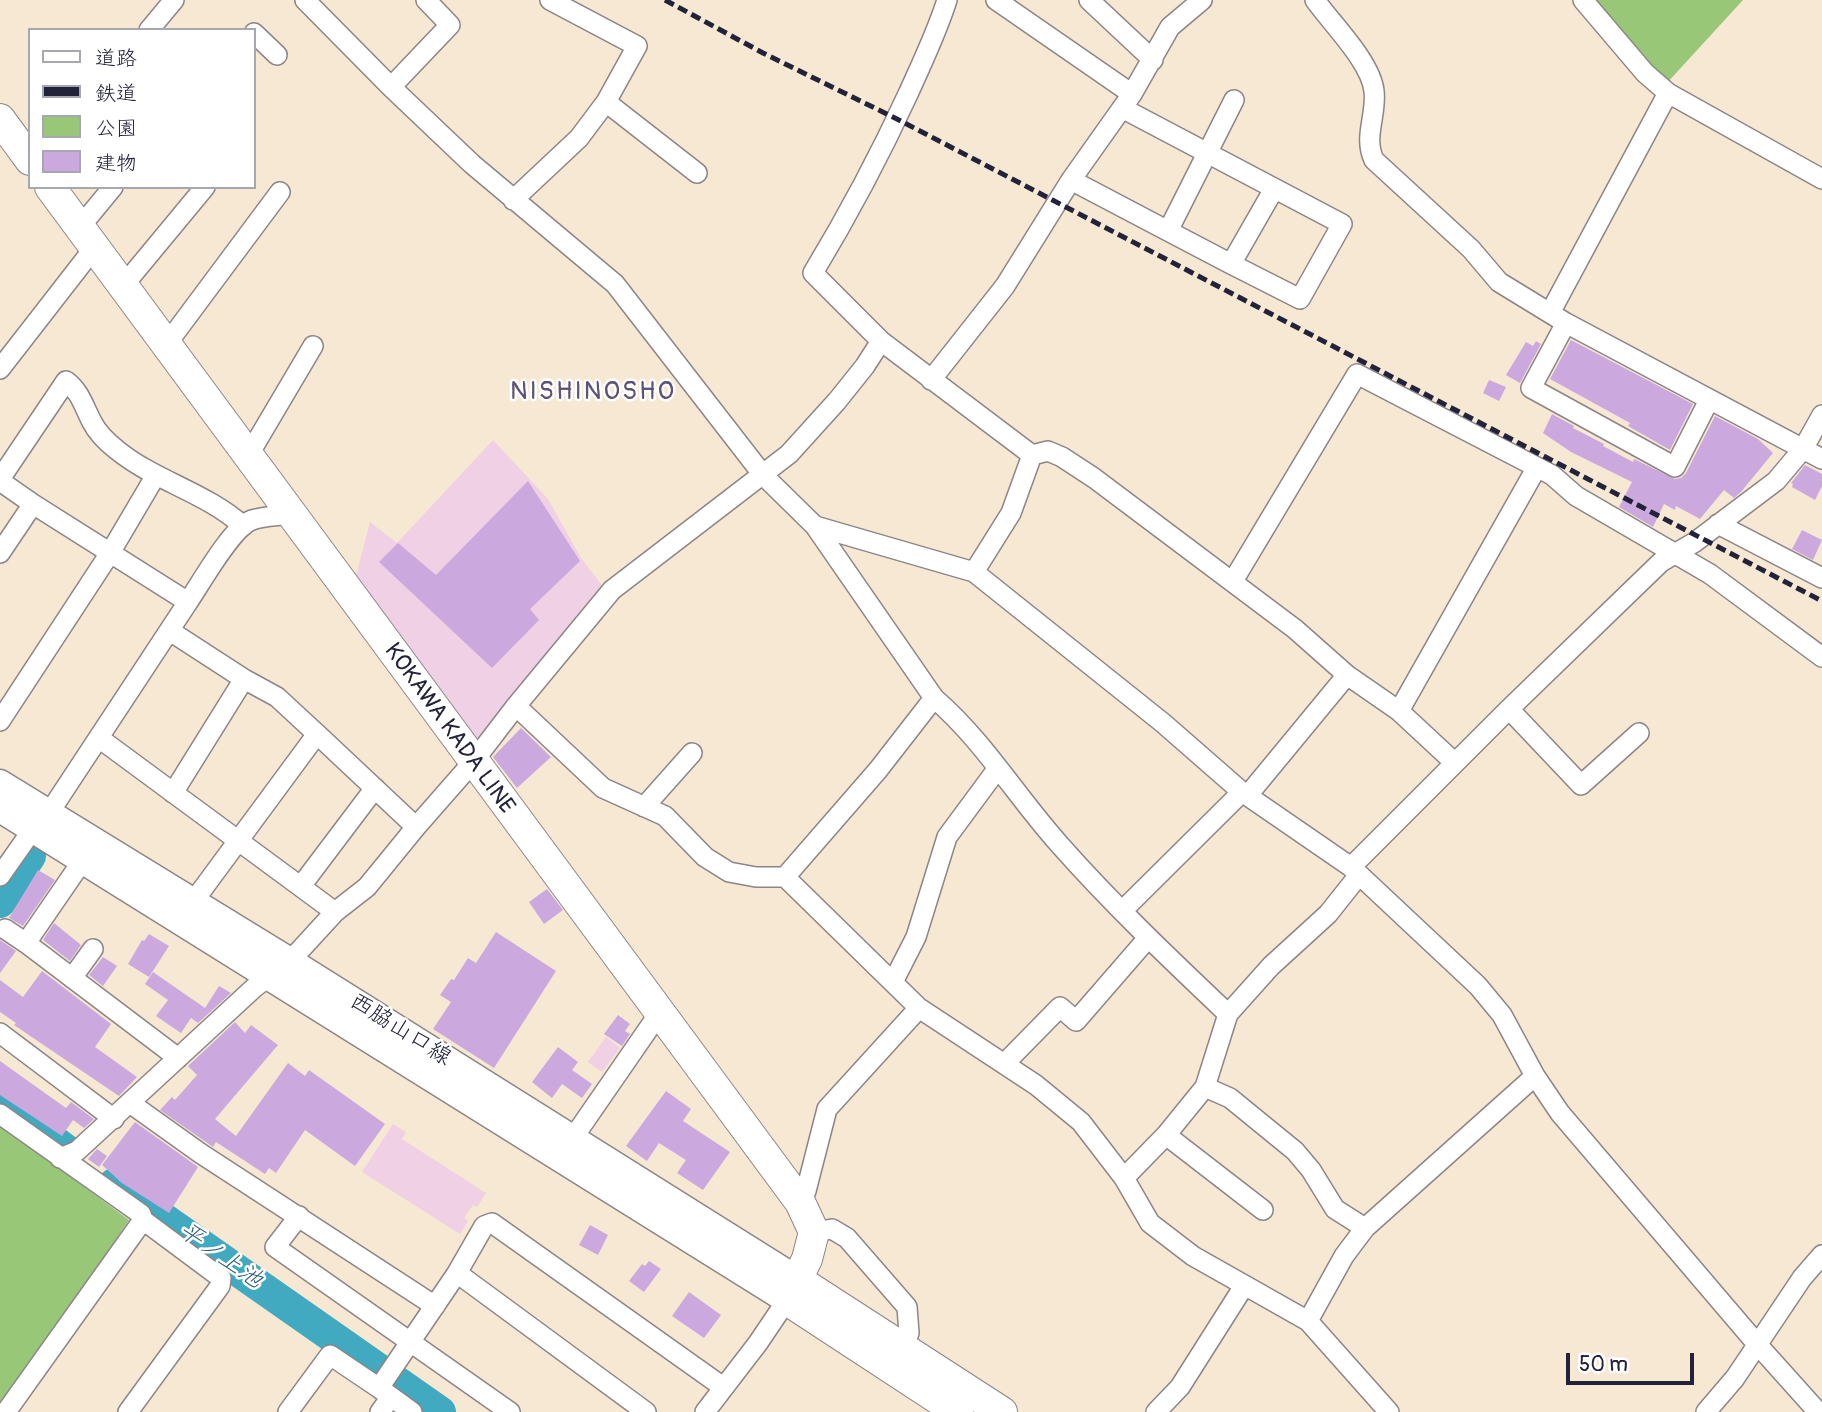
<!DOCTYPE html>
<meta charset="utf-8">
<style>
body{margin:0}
#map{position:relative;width:1822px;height:1412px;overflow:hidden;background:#f7e8d3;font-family:Pangolin,"Klee One",sans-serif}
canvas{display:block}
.legend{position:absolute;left:28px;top:28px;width:228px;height:161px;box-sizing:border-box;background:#fff;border:2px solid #a7a7b1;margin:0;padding:9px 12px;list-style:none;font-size:21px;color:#22223b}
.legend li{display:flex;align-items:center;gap:14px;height:35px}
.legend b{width:35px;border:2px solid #a7a7b1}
.scale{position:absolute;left:1566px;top:1353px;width:128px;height:32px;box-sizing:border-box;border:4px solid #22223b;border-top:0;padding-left:9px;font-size:21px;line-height:24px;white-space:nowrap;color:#22223b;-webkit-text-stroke:5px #fff;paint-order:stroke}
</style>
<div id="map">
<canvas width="1822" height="1412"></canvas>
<ul class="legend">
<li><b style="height:9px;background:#fff"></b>道路</li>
<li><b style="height:9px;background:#22223b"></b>鉄道</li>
<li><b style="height:19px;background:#98c877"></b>公園</li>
<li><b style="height:19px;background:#cba9df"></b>建物</li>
</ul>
<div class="scale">50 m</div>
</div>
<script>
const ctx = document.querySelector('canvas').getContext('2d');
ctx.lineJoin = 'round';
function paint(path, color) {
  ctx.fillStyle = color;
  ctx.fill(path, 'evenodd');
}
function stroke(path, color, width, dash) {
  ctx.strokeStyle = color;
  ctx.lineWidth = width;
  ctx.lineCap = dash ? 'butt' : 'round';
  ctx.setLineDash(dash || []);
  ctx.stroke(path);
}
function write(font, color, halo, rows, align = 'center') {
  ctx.font = font + ' Pangolin,"Klee One",sans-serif';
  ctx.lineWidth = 5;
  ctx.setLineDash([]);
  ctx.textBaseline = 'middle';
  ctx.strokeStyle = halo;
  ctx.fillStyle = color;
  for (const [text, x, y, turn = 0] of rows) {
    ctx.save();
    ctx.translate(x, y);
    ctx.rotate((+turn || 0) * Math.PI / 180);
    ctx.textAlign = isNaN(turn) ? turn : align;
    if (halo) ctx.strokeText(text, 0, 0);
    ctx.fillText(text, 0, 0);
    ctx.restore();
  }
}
paint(new Path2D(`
 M493,440L548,499L581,558L605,589L487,737H472L351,576L357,572L370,522L397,543Z
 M606,1037L620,1048L602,1072L588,1062Z
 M393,1124L406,1132L402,1139L486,1193L477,1207L473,1205L464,1218L468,1221L460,1234L362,1172Z`), '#f0d0e5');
paint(new Path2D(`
 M1596,0H1743L1666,84L1651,71V64Z
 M0,1125L129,1220L0,1411Z`), '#98c877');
stroke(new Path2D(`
 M0,902L30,856
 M0,1101L66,1150
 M114,1184L440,1412`), '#41aac1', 32);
paint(new Path2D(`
 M1571,340L1693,404L1670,450L1628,426L1630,423L1550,379Z
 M1536,341L1541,344L1520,383L1506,375L1526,342L1533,346Z
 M1489,380L1506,387L1499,401L1483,393Z
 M1552,414L1574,426L1573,428L1604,444L1603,446L1633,462L1634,459L1675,479L1681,478L1686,473L1715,416L1758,439L1773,453L1741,492L1734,498L1724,490L1700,519L1676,506L1675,510L1664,504L1653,527L1619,507L1632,482L1571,452L1543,433Z
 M1805,465L1822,474V486L1815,500L1792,487L1793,484L1791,483Z
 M528,481L580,561L530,609L539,620L492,668L379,562L398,543L436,575Z
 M1802,530L1822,540L1813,560L1792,549Z
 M521,728L551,757L517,788L493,757Z
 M38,870L55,880L23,926L9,918Z
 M547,889L563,910L544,924L529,902Z
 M54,923L81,945L70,961L43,940Z
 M496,932L556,971L494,1068L433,1029L451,1002L440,995L451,979L454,980L468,958L476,963Z
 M149,934L169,946L149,977L128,964L142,940L144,941Z
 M0,940L16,951L0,973Z
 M103,957L117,966L103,986L89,975Z
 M42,971L111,1024L95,1047L137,1077L119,1096L14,1025L16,1023L0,1012V980L23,997Z
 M153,972L205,1008L219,986L231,993L198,1023L191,1018L181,1033L156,1016L168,1000L145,984Z
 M618,1015L630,1024L625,1031L630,1034L622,1046L604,1034Z
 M235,1022L245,1033L251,1025L278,1045L215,1119L236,1136L288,1063L305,1076L309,1070L385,1124L355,1166L305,1130L276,1173L269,1168L265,1174L216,1142L213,1147L160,1110L172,1097L175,1100L197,1075L188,1066Z
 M558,1047L578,1062L572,1070L592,1084L582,1098L562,1084L552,1098L532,1082Z
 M0,1061L66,1108L71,1102L94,1119L84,1128L73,1120L62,1136L0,1095Z
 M666,1091L691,1109L683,1121L730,1152L703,1190L677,1173L686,1160L659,1143L647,1161L626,1146Z
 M135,1122L198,1167L169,1213L122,1183L102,1165Z
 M97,1149L107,1156L99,1167L88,1159Z
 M590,1225L608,1235L598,1255L579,1245Z
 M649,1261L661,1269L644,1292L629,1281L642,1264L645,1266Z
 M689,1292L721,1315L704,1338L672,1316Z`), '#cba9df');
const street = new Path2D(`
 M305,0L391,87L472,164L615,284L763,475L815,526L934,698C983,740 1016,796 1059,844C1112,904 1170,959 1228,1014
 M550,0L637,46L606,102L697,173
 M947,0C937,32 922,63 908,94C880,155 848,215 813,273L881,341L1032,455L1048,451L1062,457L1094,478L1295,629L1347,675L1399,711L1455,763
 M996,0L1132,94
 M1089,0L1153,60
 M1315,0C1332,24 1371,62 1374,91C1377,115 1363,137 1374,160L1471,249L1499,282L1566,323L1822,459
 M1583,0L1645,73L1668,93L1822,179
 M149,30L174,0
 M254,33L277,55
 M391,87L450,25L426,0
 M1122,108L1342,224L1300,299L1231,264
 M1071,180L1168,231L1234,100
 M513,200L579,138L606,102
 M80,227L113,187
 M1168,231L1231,264L1274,189
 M123,286L205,187
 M1550,313L1668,93
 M1566,323L1531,388L1675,467L1709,400
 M166,345L280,192
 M0,369L94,248
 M931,380L1005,286L1071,180L1132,94L1170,27L1202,0
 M248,456L313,346
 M0,479L66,381C80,391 84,407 92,422C97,432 108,443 117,450C155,481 207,493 243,526
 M0,481L33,504L0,553
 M33,504L188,602L49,813
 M1718,524L1822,578
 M815,526L974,572L1011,513L1032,455
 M974,572L1163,723L1242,792L1351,867L1478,986L1502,1015L1535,1076L1560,1113L1757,1344L1818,1412
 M1233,581L1357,374L1552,475L1576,496L1710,574L1822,657
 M188,602C201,583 232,527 252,520C264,516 278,516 290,514
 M170,631L244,679L173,793
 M516,706L603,788L665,816L705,857L729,872L756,877H785L919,1008L1036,1085L1081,1122L1124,1178L1150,1223L1193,1256L1308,1321L1389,1412
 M1509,709L1581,785L1639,733
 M1399,711L1537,467
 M0,721L110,553L156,475
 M317,734L416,827L473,762L516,706L612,590L789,454L837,401L865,366L881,341
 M99,738L335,912L367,887L416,827
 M1248,795L1347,675
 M644,807L692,753
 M83,860L26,943L178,1058
 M1351,867L1509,709L1661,562L1695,542L1776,481L1803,449L1822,415
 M0,876L33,829
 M785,877L878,770L934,698
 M301,886L375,788
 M193,902L317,734L277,697L244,679
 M1122,911L1242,792
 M5,929L26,943
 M72,978L93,949
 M893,982L916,937L947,837L998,768
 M0,1033L114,1119
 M1004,1064L1060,1007L1076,1021L1148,938
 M1205,1087L1230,1098L1295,1151L1311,1170L1335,1209L1365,1228
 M130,1103L200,1153L435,1306
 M0,1114L141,1214L143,1220L221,1278L220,1286L128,1412
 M1166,1135L1263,1210
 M573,1138L660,1012
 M60,1158L77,1151L255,987L290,961L335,912
 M1124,1178L1166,1135L1205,1087L1228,1014L1271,966L1328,914L1359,875
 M800,1202L806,1191L827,1109L919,1008
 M299,1216L275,1247L510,1412
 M814,1232L832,1229L847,1238L907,1307L909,1333L903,1346
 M457,1273L484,1226L492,1223L723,1387
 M1308,1321L1344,1256L1365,1228L1535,1076
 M6,1412L143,1220
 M288,1412L330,1355L379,1388
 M380,1412L391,1397
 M412,1412L379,1388L457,1273L646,1412
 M705,1412L758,1343L787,1300
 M1156,1412L1180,1387L1244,1286
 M1706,1412L1735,1378L1802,1278L1822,1255`);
const secondary = new Path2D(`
 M0,783L290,961L798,1280
 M0,809L787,1300`);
const primary = new Path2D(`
 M0,119L30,160
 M50,187L800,1202L814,1232L807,1259L787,1300L958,1412
 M798,1280L1002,1412`);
stroke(street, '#8c8587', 22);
stroke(secondary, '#8c8587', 29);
stroke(primary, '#8c8587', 32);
stroke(street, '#fff', 19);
stroke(secondary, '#fff', 26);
stroke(primary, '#fff', 30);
stroke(new Path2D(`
 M665,0L763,53L897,119L1822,601`), '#22223b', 5, [10, 5]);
write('23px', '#22223b', '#fff', [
 ["KOKAWA KADA LINE",449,729,54],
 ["西脇山口線",400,1030,32]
]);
write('italic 24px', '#305f77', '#fff', [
 ["平ノ上池",220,1256,35]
]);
ctx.letterSpacing = '2px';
write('26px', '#5d5174', '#fff', [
 ["NISHINOSHO",593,392]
]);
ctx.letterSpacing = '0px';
</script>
